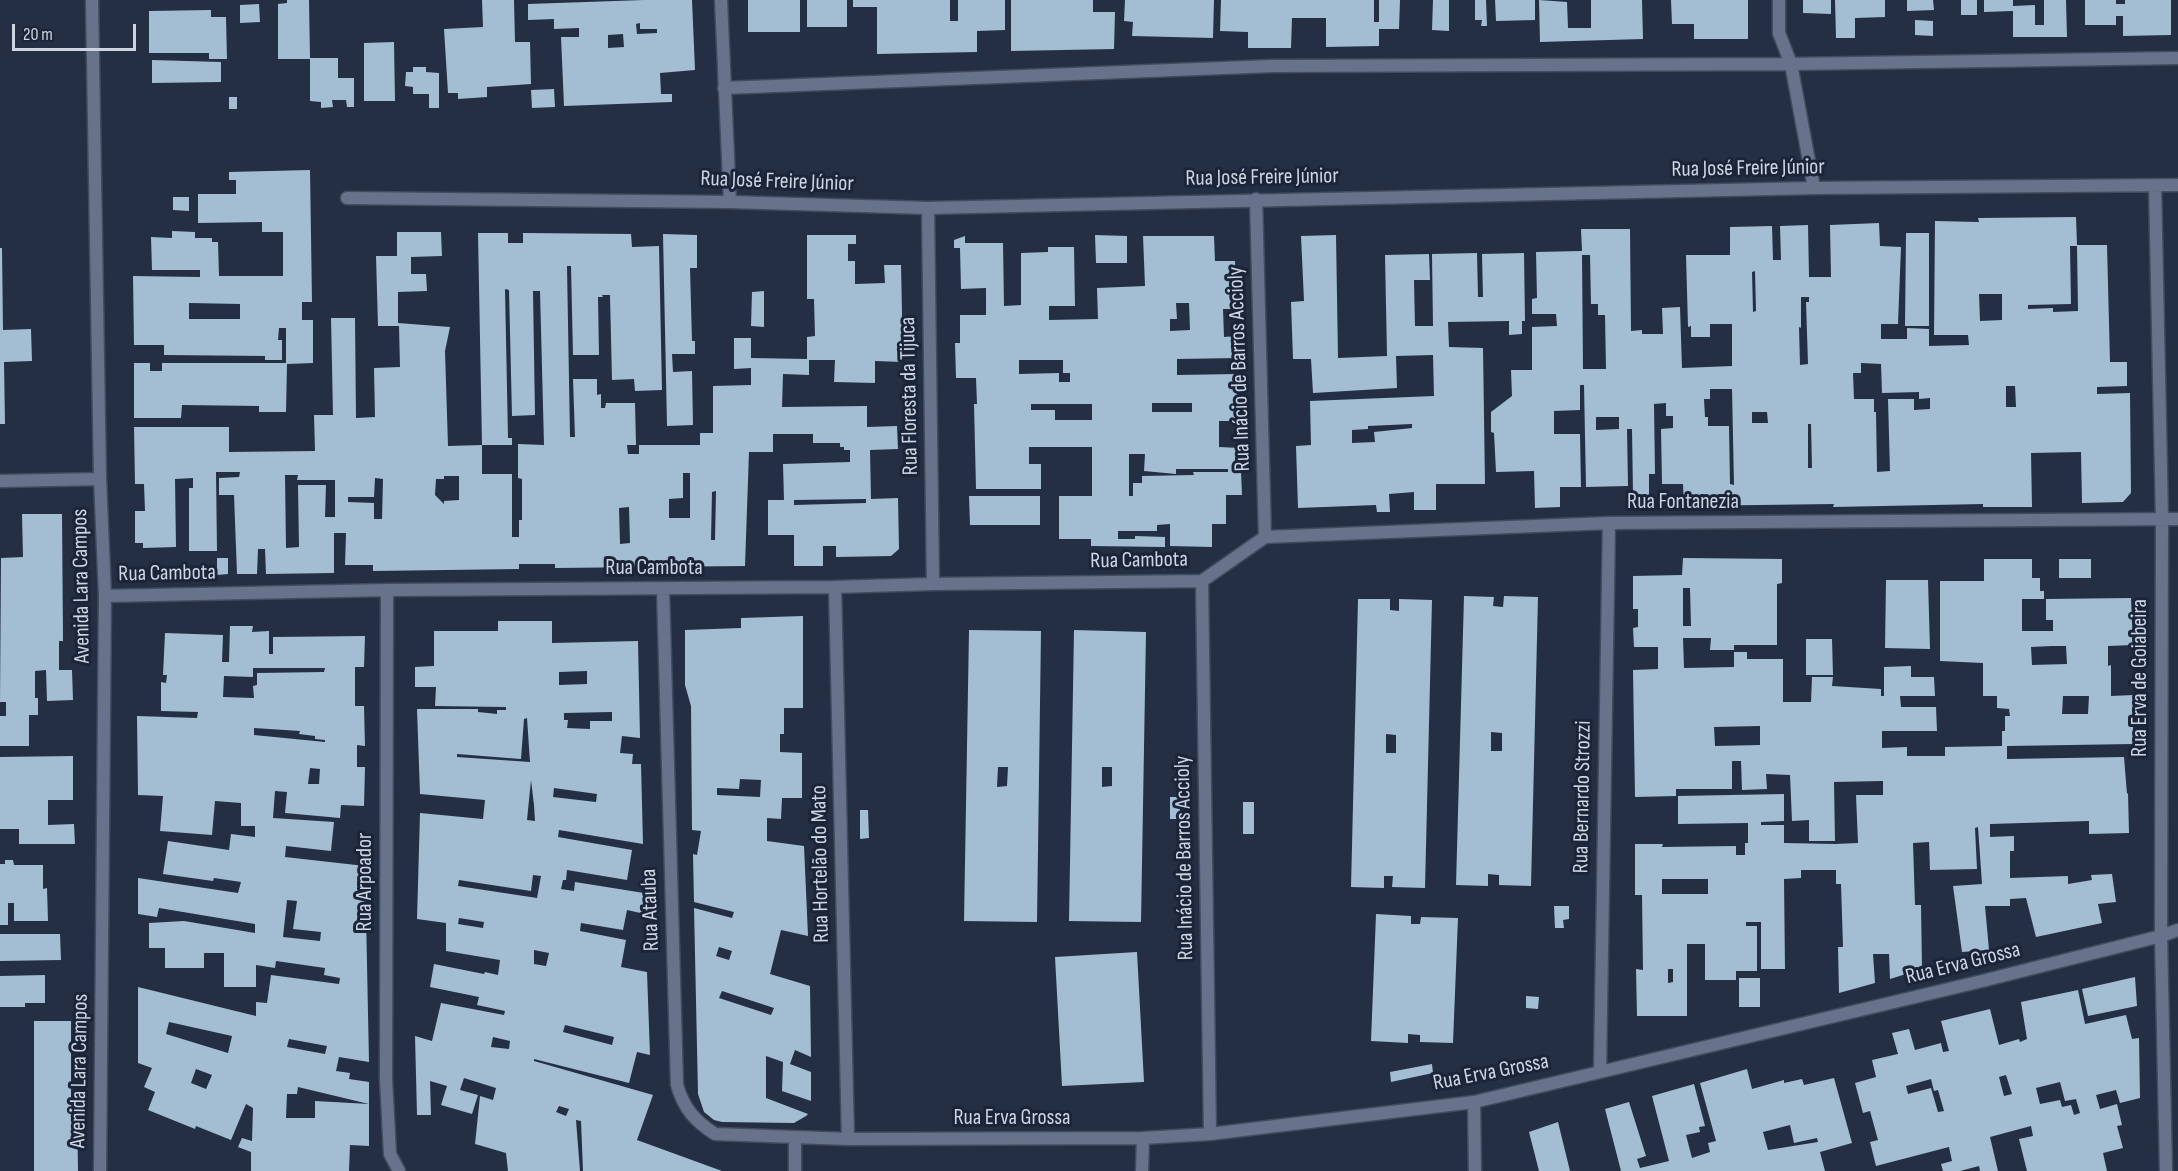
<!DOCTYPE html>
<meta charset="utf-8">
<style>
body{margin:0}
#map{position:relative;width:2178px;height:1171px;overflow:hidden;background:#242f44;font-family:"Sofia Sans Condensed",sans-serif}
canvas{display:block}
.scale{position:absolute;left:12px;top:24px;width:124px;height:27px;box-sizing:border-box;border:3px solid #cdd4e2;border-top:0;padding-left:8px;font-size:18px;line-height:21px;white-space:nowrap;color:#cdd4e2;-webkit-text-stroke:4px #1b253a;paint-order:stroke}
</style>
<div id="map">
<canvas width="2178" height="1171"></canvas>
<div class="scale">20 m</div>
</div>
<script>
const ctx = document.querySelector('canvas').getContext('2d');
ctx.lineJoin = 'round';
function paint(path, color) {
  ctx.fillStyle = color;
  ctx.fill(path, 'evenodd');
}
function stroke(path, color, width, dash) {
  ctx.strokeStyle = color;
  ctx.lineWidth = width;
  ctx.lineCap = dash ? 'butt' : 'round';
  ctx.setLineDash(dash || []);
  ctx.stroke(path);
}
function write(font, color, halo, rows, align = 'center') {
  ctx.font = font + ' "Sofia Sans Condensed",sans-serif';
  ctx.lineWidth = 6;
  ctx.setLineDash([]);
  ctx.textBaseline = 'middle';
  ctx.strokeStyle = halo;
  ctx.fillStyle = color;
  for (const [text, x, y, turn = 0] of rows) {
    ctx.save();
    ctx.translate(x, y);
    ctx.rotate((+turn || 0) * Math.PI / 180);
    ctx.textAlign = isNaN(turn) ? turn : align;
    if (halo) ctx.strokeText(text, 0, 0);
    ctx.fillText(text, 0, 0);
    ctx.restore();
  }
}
paint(new Path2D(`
 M287,0H309L310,58H338V78H354V107H347L346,100H332L333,107L321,108V102L310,101V59H278V4L287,3Z
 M482,0H514L515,42H530L531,84L487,87V97L458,99V93H448L444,29L483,27Z
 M644,0H692L695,70L660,73L661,94H672V102L564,106L561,37H579V28L554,29V19L528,20V4ZM640,23V29H657V33L637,34L636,24ZM623,34L624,47L608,48V35Z
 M748,0H800V32H748Z
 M807,0H847V27H807Z
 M853,0H950V21H958V0H1005V30L977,31V52L877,54V7H853Z
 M1011,0H1093V12H1115L1114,49L1011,51Z
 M1125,0H1214L1213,38L1132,36L1133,22L1124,21Z
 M1221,0H1374V22H1379V0H1400L1399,29H1379V46L1326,47V18H1292L1291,48H1248V32L1220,31Z
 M1433,0H1449V31L1432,30Z
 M1475,0H1486L1487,26H1481L1482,20H1475Z
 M1495,0H1535V20L1496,21Z
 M1539,0L1567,2L1568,28H1591V0H1642L1643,39L1540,42Z
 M1671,0H1748V39H1694V24H1672Z
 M1803,0H1831V14L1803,13Z
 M1835,0H1885V17L1855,18V38H1836Z
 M1907,0H1933L1934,10L1907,11Z
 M1961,0H1977V15H1961Z
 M1984,0H2013V6L2035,5V25H2044V0H2066L2067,37H2013V11L1984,12Z
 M2085,0H2116V4H2125V0H2171V35L2123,36V16H2116V25H2085Z
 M259,4L260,22L240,23V5Z
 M211,10V17H226L227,59H209V53H149V11Z
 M1915,20L1933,21V36L1915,35Z
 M394,42L395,101H364V43Z
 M152,60L221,62V82L152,83Z
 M413,67H426V72L439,73V108H429V94H413V87L405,86L406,72H413Z
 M554,89L555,107L532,108L531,90Z
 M229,97H237V109H229Z
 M310,170L312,302H302V320H313V363L287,364L286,412H259V406L182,405L181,418H134V363H150V371H162V363H286V328H279L278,340H282V360H265V356L164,355V345H134L133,276L200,277V270H152L151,237L172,238V231L195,232V238H212V242H218L219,276H283V232H262V222L198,223V194H236V180H229V172ZM189,303L240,304V319H189Z
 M173,197H189V211L173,210Z
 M2076,217L2077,245H2107L2110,362H2127V386L2097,387V394L2130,393L2131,493L2123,502L2082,503L2081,452L2031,453L2032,507H1983V504L1833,507L1834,504L1684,506L1683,484H1662L1661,429L1673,428V416H1666V403L1654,404L1655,474H1649V495H1633L1632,429H1627L1628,486L1586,487L1584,385H1580V410L1554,411V434H1580L1581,487H1560V507L1535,508L1534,471L1496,472L1494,433L1491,432V412L1512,396L1511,370H1532V327L1557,326L1556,314H1532V299L1537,298L1536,252L1582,251L1581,229H1630L1631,331L1642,330V334H1663L1662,308L1680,307L1682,368L1732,366V324H1710V337H1691V326L1688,327L1686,255H1730V227L1772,226L1773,260H1781L1780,226L1808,225L1809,277H1831L1830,225L1879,223L1880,246L1901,247L1898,324H1881V339H1907V328L1929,329V346L1969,345L1968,335H1934L1935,221L1979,222L1978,218ZM2070,246H2077L2078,311L2053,312V308L2028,309V305L2071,304ZM1582,255H1590L1591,304H1598V315H1605L1606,369H1583ZM1755,271L1756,311L1753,312L1752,272ZM1979,294H2002V320L1980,321ZM1801,297H1809V302H1806L1808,364L1800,365L1799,327L1801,328ZM1861,363L1881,364L1882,393L1919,392V399L1930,398V409L1914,410V399H1888L1890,471L1877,472L1876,412H1874V399H1854L1853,373H1861ZM2006,386H2015L2016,407H2006ZM1710,389H1732L1734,485L1730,484L1729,426H1708V417H1705L1704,399H1710ZM1752,412H1767L1768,423H1752ZM1596,417H1619V429L1596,430ZM1808,424H1811L1812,468H1808Z
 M397,232H441L442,256L411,257V274H426L427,291L398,292V323L450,327L445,351L448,446L482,445V474H512V537H519V520H522V479L518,478V444L544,445L540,291H533L535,415L512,416L509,290L505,289L508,438H512V445H482L478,233H508V243H523V233L631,234L632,247L659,246L662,390L635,391L634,379L612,380L610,295H602L603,297H598L599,355H573L571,266H567L570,437H575L573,379H597V395L601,394V408H605L606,403H635L636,445H627L628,454H639V445H700V433H713V386L751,385V368L734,369V338H751V358L807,359V337L815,336L814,299H807V235H856V244H848V261H855V284L885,283L884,265H901L903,362L875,361V383L834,382L835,360H809V375L783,374L782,407L867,406V427L897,426L898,449L870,450L871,499L898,498L899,549L891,556L836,557V546H823V566H794V535H768V500H784L783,464L850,462V450H844V447H840V443H813V434H773V452H749L745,566L555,568V564H519V569L373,571V565H345L346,533H334V573L266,574L265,549H258L257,574H237L234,495H219V478L239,477L240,472H216L217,551H189V488H193V478L175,479L176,547L143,548V543H135V511H145L144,484H135L134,427H229V452L315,451L314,415H333L331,318H355L356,418L375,417L374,368L400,367L399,326H378L376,256H397ZM683,473H690V518H669V499L683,498ZM285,475H298L297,480H335V517H325L326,485H298L299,547L286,548ZM444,476H459V500L444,501V504L435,495L436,479H444ZM375,478L383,479L382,519H374V503L348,502V497H374ZM716,491L715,540H711L712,492ZM866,499V503L794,505V500ZM629,507L630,543L620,544L619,508Z
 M1906,233H1929V326H1905Z
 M663,234L697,235V268H690L692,341H695V354H672L673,372L692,371L693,425L667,426Z
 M1095,235L1127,236V263H1096Z
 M1336,235L1338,358L1387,356L1385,255L1429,254L1430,280H1414L1415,326H1433L1432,254L1477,253L1478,297H1483L1482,254L1524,253L1525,321H1522V334L1509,335V321L1448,322L1449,347L1483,348L1485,484H1436V510H1414V492L1389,494L1390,512H1377L1376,505L1298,508L1296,446L1311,445L1310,401L1434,396L1433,355L1396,356L1397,388L1313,393L1311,359H1293L1291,302L1304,301L1301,236ZM1412,424V428L1374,432L1375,442L1352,443V430L1368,429V426Z
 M965,236V243H1003L1004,306L1021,305V253L1048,252V247H1074L1075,306H1049V320L1098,319L1097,288L1145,286L1143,236H1214L1215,261H1235L1236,309H1223L1224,337L1237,336V358L1177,359V375L1237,374L1238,421H1219V447L1240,448L1242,495H1226V524H1212V547L1170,546V524L1157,525V531H1118V539H1135V536L1165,537V547L1091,546V539H1059V496H1092V447H1029V464H1041V489H976L974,404H977L976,378H956L955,343H960V315H986V288L961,289L960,248H954V240ZM1176,303H1189L1190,330L1170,331V319H1177ZM1019,360H1063V373H1070V382H1059V373L1019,374ZM1152,403H1192V412H1152ZM1031,404H1092V420H1055V410H1031ZM1129,454H1145L1144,471L1176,474V469H1228V472H1193L1194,475L1142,476V483H1133V496H1129Z
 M0,248H2L3,330L31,329L32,361L4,362L5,424H0Z
 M764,291V327L751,326L752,292Z
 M969,496H1040V525H970Z
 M22,514H62L63,641H59V670H72L73,700L47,701L46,670L35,671V698H38V715H29V746H0V716H6V702H0L1,558L23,557Z
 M217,558H228V574L217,575Z
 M1683,558L1782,559V583L1777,584V645H1734V650H1710L1711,638H1683L1684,668L1734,667V652H1747V659H1783V702H1811L1812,677H1833L1832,686L1881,689V696H1884V667L1911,666V677H1934L1935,696H1900L1901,707H1936L1937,731H1882V748L1907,747V756H1945V747L2002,746V731H2005V716H2010L2009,709L1997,708V696H1983V663L1940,661V581H1984V559H2032V578H2040V591H2044V599H2022V631H2053V620H2046V599L2131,598L2133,645L2108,646V666L2111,665V696L2133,695V744L2007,746V759L2124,757L2127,794L2128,793L2129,833L2089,834V821L1990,824V837L2014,836V851H2010V878L2068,876V884L2092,880L2091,875L2112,874L2116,902L2098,904L2102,923L2036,937L2026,898L2010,899V906H1985L1989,950L1962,952L1953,886L1982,884L1978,827L1975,828L1977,869L1930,870L1929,842L1913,843L1915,905H1921L1922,969L1890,979L1889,954H1873L1875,983L1839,993L1838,947H1843L1841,884H1836V870H1801V878L1784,879L1785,969H1761V922H1746V926H1757V971H1736V980H1705V944H1687V1016H1637L1636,969L1643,970L1642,895H1635V844H1663L1662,847L1736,846V855H1745V843H1748V823L1678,824V796L1784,794V821L1761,822V825H1784V843L1835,844L1858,843L1856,795H1883V781L1834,782L1835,841H1809V820L1792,821L1790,775L1766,774L1767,789L1742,790L1741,761H1732V789H1676V796L1635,797L1633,670L1658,669V647H1634L1633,628L1638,627V609H1633V576L1682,575ZM1683,588H1690L1691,626H1683ZM2052,646H2066L2067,664L2032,665L2031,647ZM2063,696H2089L2088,714H2062ZM1760,726V745L1715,746L1714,727ZM1662,879H1708V894H1662ZM1668,969H1673V982L1668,983Z
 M2059,559H2091V578H2059Z
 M1886,580H1928L1930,649L1885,648Z
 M1464,596L1494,597L1493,606L1503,607L1504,596L1538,597L1531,886L1499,885V875L1488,874V886L1456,885ZM1491,732L1502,733V751H1491Z
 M1358,599H1390V610L1399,611V599L1432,600L1425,888L1392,887L1393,876H1384V888L1351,887ZM1386,734L1396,735V753H1386Z
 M803,616V708H784V734H780V752L802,753V798H782L781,819L767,818V841L804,846L808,936L781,930L770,974L810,986L811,1057L795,1050L790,1064L811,1072V1101L782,1091L783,1062L766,1056V1098L808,1114L806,1116L794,1123L722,1122L714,1120L704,1112L698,1094L694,908L732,918L734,912L694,902L693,854L697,855L701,831L692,830L691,706L685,685V630L741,628V618ZM740,779L761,780L760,797L717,795V788L739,789ZM719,947L732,951L729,960L716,956ZM722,991L774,1008L771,1015L719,998Z
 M498,621H552V643L638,641L640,738L622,736L620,753L633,754L632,764H641L643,844L559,830L558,837L632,850L627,880L567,870L566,880H563L561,889L574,891L575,882L644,893L645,914L627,910L623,930L581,923L580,931L626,940L621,967L647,972L650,1055L637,1052L629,1083L534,1059V1061L653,1095L637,1140L722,1171H583L581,1121L576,1120L580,1171H508L506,1153L475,1144L480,1096L493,1100L496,1088L464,1078L460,1090L478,1095L472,1114L441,1105L447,1086L430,1081L431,1115H417L415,1036L432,1041L441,1003L504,1015L505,1011L477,1005L479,997L430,987L434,964L484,974L485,972L498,975L500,960L446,951V923L417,919L420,813L483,819L485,800L420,794L417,709H478V712L497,714V710H506V707L435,706L436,687H415V667L434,666V631H498ZM587,671V684L559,685V672ZM612,712V721H590V729L567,728L568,720H564V713ZM527,718L530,762L457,757V754L521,759L524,719ZM531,780L534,805L535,821L527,820ZM554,788L597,794L596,802L553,797ZM533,875L541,876L537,898L458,886L459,880L531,891ZM459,918L484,922L483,928L458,924ZM534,950L549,953L546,966L534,964ZM565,1025L614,1037L612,1045L563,1032ZM493,1037L510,1041L509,1049L491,1047ZM559,1106L569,1109L566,1116L556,1112Z
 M230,626H253L252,632L269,631V654H273V637L365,636L364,667H355V706H364L365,746L357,745V767H365L364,806L341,805L340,818L285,813L287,792L275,791L273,818L334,822L331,851L286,846L285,857L365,866L369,1062L339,1057L336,1071L350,1073L349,1079L369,1082V1146L350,1145L349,1171H251V1152L238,1147L242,1138L252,1141L253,1108L246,1104L231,1140L196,1126L195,1129L148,1110L155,1092L144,1087L152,1068L138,1063V987L256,1016V1002L267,1003L271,975L339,984L340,978L324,975L325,968L276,961L275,968L256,965V987H224V953H204V968H165V948H149V923L184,921L255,933V924L159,908L157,917L138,914V878L238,893L241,882L214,878L213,881L163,874L168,841L229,850L231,834L255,837V826H241V803L215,801L212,835L160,831L163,796L138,795L137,716L197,718L198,712L161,711V682L166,683L167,675H163L165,633L223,635L222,662H229ZM253,668H325L324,672L257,673V685L253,686L254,698L223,697L224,676L253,677ZM254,728L300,731L299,734L315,736V739L325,740V742L254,735ZM310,768L320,769L319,784H308ZM287,900L297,901L293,929L321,932L320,941L283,937ZM169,1022L232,1036L228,1053L166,1034ZM289,1039L327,1046L325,1054L287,1047ZM196,1069L212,1075L206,1089L191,1083ZM298,1087L369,1104L315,1101V1118H286L287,1094H297Z
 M969,630L1041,631L1037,922L964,921ZM998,767H1008L1007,786L997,787Z
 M1074,630L1146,632L1141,922L1069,921ZM1102,767H1112V786L1102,787Z
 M1806,639H1832L1833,675H1806Z
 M73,756V800H48V825L74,824L75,844H19V829H0V757Z
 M1170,797H1180V819H1170Z
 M1243,802H1254V834H1243Z
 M860,810H868L869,838L860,839Z
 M5,860H13L14,865H43V889L47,888L48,921H14V903H8V925H0V864H5Z
 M1554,906H1569V919L1563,920L1564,928H1555Z
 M1376,914L1411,916V924H1420L1421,917L1458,918L1453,1043L1420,1042V1035L1408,1034V1043L1371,1041Z
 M0,934H60L61,960L0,961Z
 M1137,952L1144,1082L1062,1086L1055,957Z
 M45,975V1003H25V1007H0V976Z
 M2135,977L2137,1006L2088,1016L2082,989Z
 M1739,978H1760V1007H1739Z
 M2078,990L2085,1024L2126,1015L2132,1039L2139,1038L2140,1098L2120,1103L2116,1090L2096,1095L2100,1109L2117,1104L2122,1125L2117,1126L2123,1148L2103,1153L2107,1171H2027L2019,1139L2033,1136L2031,1126L1990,1137L1998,1171H1980L1979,1166L1960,1171H1943L1941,1164L1952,1161L1949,1147L1876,1166L1870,1142L1878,1140L1870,1111L1863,1113L1855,1083L1876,1077L1872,1060L1898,1054L1892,1033L1909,1029L1915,1050L1941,1043L1943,1052L1949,1051L1941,1021L1990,1009L1999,1045L2019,1039L2020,1042L2027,1039L2021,1002ZM2006,1075L2012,1094L2004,1096L1999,1077ZM1931,1079L1934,1091L1938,1090L1944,1111L1938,1112L1931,1088L1908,1094L1906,1086ZM2060,1082L2065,1101L2076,1099L2080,1113L2074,1115L2071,1105L2062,1107L2060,1100L2040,1104L2036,1088Z
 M1526,996L1539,997L1538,1009L1526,1008Z
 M34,1021H71V1103H77L78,1171H34Z
 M1432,1064L1433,1073L1391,1082L1390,1072Z
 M1747,1069L1752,1089L1784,1080V1083L1802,1079L1804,1085L1834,1078L1852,1143L1820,1152L1825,1171H1621L1605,1109L1629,1102L1646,1156L1637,1159L1640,1168L1669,1161L1652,1096L1694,1084L1705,1126L1699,1127L1700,1132L1686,1135L1692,1158L1710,1152L1708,1143L1716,1141L1700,1083ZM1790,1125L1794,1143L1817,1138L1818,1142L1768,1150L1763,1132Z
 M1558,1122L1570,1171H1539L1529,1132Z`), '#a3bdd2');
const minor = new Path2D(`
 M92,0L100,479L105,596L100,1171
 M721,0L730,202
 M1779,0V33L1791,64L1814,188
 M724,88L1273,66L1791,64L2178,58
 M2155,185L2162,519L2161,936L2166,1171
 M347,198L730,202L928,208L1814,188L2178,185
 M1256,199L1265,537
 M928,208L933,584
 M0,481L100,479
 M1202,581L1265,537L1609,523L2178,519
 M1202,581L1210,1134
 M835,587L848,1139
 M663,589L677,1085C684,1109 695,1121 715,1134L848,1139L1143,1138L1210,1134L1474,1102L1978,982L2161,936L2178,930
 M387,590L386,1079L390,1154L399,1171
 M105,596L387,590L835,587L933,584L1202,581
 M1600,1071L1609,523
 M1474,1102L1475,1171
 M795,1171V1137
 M1142,1171L1143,1138`);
stroke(minor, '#434c5e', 15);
stroke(minor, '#66738b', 12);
write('22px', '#cdd4e2', '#1b253a', [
 ["Rua José Freire Júnior",1748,169,-1],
 ["Rua José Freire Júnior",1262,178,-1],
 ["Rua José Freire Júnior",777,182,2],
 ["Rua Inácio de Barros Accioly",1240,369,-92],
 ["Rua Floresta da Tijuca",910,396,-91],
 ["Rua Fontanezia",1683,502],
 ["Rua Cambota",1139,561,-1],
 ["Rua Cambota",654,568],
 ["Rua Cambota",167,574,-1],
 ["Avenida Lara Campos",82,586,-91],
 ["Rua Erva de Goiabeira",2140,678,-90],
 ["Rua Bernardo Strozzi",1583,797,-89],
 ["Rua Inácio de Barros Accioly",1185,858,-91],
 ["Rua Hortelão do Mato",821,864,-91],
 ["Rua Arpoador",365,882,-90],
 ["Rua Atauba",651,910,-92],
 ["Rua Erva Grossa",1963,964,-14],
 ["Avenida Lara Campos",80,1071,-89],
 ["Rua Erva Grossa",1491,1073,-11],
 ["Rua Erva Grossa",1012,1118]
]);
</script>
